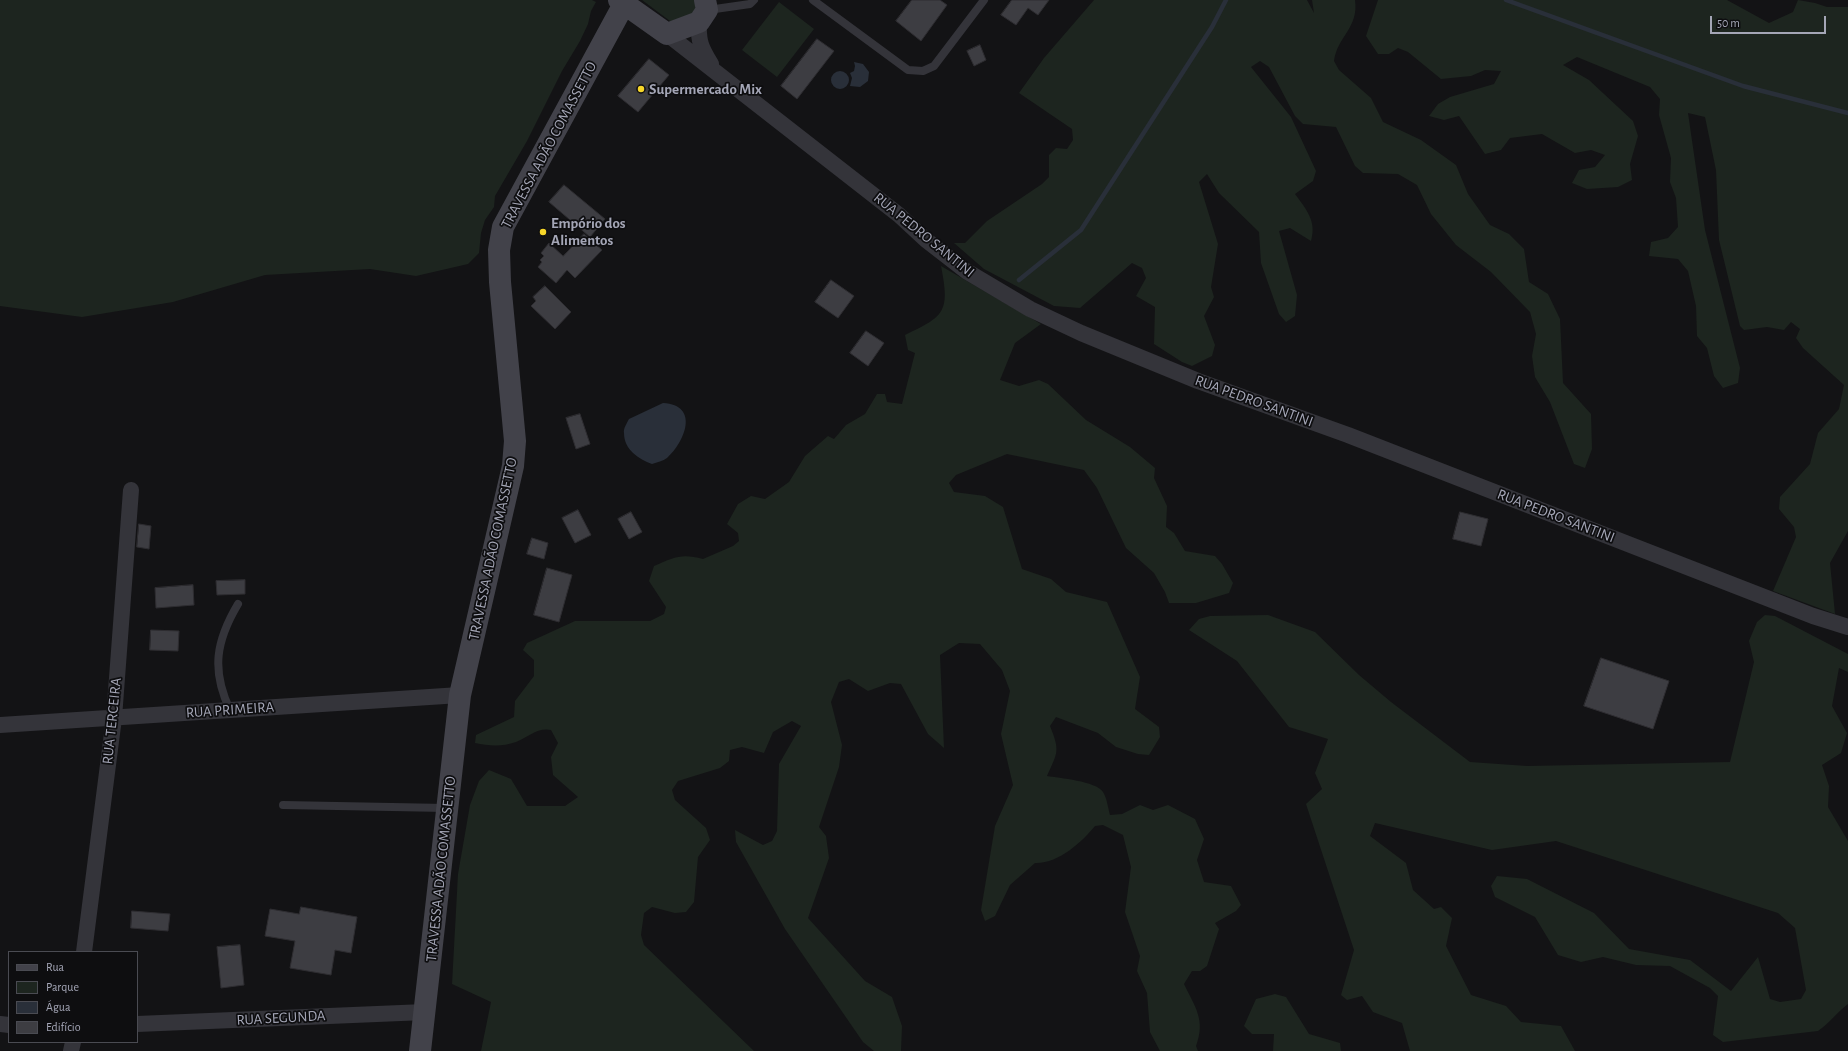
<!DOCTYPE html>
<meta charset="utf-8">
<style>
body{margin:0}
#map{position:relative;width:1848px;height:1051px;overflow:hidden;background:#131315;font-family:"Alegreya Sans",sans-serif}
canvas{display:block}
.legend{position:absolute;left:8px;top:951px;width:130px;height:92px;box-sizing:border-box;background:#0e0e10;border:1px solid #4a4b52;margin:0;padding:5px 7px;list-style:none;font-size:12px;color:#a4a6b6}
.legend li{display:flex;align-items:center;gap:8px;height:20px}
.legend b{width:20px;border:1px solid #4a4b52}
.scale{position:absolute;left:1710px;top:16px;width:116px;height:18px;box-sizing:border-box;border:2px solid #a4a6b6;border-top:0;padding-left:5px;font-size:12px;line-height:14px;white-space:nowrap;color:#a4a6b6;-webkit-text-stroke:3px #0e0e10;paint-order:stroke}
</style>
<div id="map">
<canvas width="1848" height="1051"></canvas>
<ul class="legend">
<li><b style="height:5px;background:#42424a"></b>Rua</li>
<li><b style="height:11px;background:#1d251f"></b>Parque</li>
<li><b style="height:11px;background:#292f39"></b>Água</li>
<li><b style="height:11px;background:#3d3d42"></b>Edifício</li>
</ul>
<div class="scale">50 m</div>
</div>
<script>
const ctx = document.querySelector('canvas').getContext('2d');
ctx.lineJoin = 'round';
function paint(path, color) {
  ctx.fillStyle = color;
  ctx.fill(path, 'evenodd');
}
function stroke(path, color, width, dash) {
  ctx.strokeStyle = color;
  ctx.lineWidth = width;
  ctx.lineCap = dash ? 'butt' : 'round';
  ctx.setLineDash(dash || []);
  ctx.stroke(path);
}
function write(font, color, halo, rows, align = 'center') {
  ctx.font = font + ' "Alegreya Sans",sans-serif';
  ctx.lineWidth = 3.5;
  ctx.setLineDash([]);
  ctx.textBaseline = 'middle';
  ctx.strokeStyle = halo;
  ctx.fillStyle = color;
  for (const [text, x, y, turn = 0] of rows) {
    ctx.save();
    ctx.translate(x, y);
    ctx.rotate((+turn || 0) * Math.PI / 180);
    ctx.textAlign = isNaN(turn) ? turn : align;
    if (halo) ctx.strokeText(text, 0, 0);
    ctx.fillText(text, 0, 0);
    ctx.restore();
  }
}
paint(new Path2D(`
 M0,0H592L596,2L591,11L588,24L580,41L562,71L527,141L495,196L494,207L485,220L481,233L479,253L468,264L416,276L370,269L265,275L173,302L82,317L0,306Z
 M642,0H698L694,13L674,24Z
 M1094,0H1307L1314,13L1312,0H1355C1359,28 1337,37 1334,61L1339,70L1371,98L1383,122L1421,140L1456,165L1468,194L1490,225L1509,234L1524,249L1529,282L1548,294L1560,319L1563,383L1591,414L1592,449L1585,468L1574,464L1550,402L1535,377L1532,356L1536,334L1530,312L1491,272L1456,245L1431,214L1417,185L1398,174L1363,173L1355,166L1336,127L1303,124L1295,116L1269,67L1260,61L1251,67L1291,117L1316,171L1313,181L1295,194C1306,209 1317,221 1311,241L1290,228L1279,231L1297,295L1295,316L1286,322L1279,314L1261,263L1259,232L1219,193L1207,174L1199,182L1218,244L1211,287L1214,297L1204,316L1215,345L1212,356L1192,366L1182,362L1154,344L1155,307L1136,296L1146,278L1142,268L1132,263L1080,308L1054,306L984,269L954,243H965L987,221L1042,184L1049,177V155L1056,148L1067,149L1073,140L1072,129L1019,93L1044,58Z
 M1378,0H1727L1769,23L1793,12L1798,0L1815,3L1827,7H1848V531L1830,563L1835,614L1773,591L1796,537L1794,527L1779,509L1780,497L1810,464L1818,433L1839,409L1844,385L1803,348L1796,338L1800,329L1791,322L1784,330L1767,327L1744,330L1740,326L1719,240L1716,170L1705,117L1688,113L1705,230L1740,368L1738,383L1723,388L1714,376L1707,348L1697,336L1696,306L1688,271L1678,259L1649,256L1651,242L1668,238L1678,227L1676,198L1670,182L1671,158L1659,115L1660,99L1650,87L1577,57L1563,65L1589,80L1633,121L1638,136L1630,164L1632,180L1618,187L1587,189L1572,183L1579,170L1595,167L1605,155L1591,150L1575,153L1542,134L1510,138L1501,150L1485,154L1459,116L1444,120L1429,116L1438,104L1450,97L1494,84L1501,71L1485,70L1471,76L1441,79L1408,52L1398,48L1389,54H1378L1366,36Z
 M779,2L814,29L777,77L742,50Z
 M941,266L1041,324L1015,343L1000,380L1019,386L1039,380L1048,384L1086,420L1130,447L1155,468L1154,478L1167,506L1166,527L1174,533L1185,551L1215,556L1222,564L1233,583L1229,593L1196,603H1169L1165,592L1154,573L1126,548L1097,488L1084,470L1007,454L956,475L949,483L954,492L985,496L1003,507L1022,569L1051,579L1066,592L1107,602L1140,677L1135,709L1159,727L1160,737L1149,755L1138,754L1116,747L1098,733L1056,717L1050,726C1060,751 1058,752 1047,776C1059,778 1096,781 1103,792C1107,798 1108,808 1110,815L1122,814L1140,805L1153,810L1168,805L1195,819L1204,839L1197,860L1204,882L1231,886L1241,905L1236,911L1215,923L1219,929L1207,966L1200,971H1192L1184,984C1195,1007 1206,1020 1196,1046L1198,1051H1160L1150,1032L1147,993L1137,971L1140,956L1125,912L1131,867L1123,835L1103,825L1095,826C1082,842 1058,864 1035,863L1010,885L995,916L985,921L981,910L995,826L1013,785L1001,734L1010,691L1002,670L980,644L959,643L940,655L944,748L928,734L901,684L890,683L868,691L849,679L839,682L831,702L842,745L839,767L819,827L826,836L829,858L808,918L865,981L892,997L902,1026L901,1051H874L863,1042L785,929L736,842L735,830L763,845L772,841L777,831L779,764L801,726L792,721L773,732L764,753L742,747L730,750L729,761L720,768L678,781L672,790L675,800L706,828L710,840L698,857L694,902L686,912L675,913L652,907L644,913L641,935L644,945L754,1051H481L491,1002L452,984L458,874L470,805L479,781L489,770L511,779L527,806H565L578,797L553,775L551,757L558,743L551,730C538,727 528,737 516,742C502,747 489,746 475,743L476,735L514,717L515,701L534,676V660L523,650L527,643L575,621H650L664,614L666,607L649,581L654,566C674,557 682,553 703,559L733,546L739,541L738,533L727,524L738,504L751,496L765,499L789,482L805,456L828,436L834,439L846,425L865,414L877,394H885L887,402L902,404L915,353L908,350L905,335C945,316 950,312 941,266Z
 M1268,615L1315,632L1359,675L1391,702L1470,762L1527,766L1730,762L1754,662L1749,641L1757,622L1765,615L1775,616L1848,654V672L1839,668L1832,706L1847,733L1841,753L1822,765L1829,786L1828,807L1848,841V1004C1837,1012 1830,1023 1818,1031L1723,1042L1713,1035L1718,996L1710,988L1670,966L1636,965L1603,957L1581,962L1558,955L1535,917L1495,897L1491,886L1497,876L1527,879L1594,913L1629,949L1690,960L1731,991L1758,957L1770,999L1780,1002L1801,999L1806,990L1795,928L1778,913L1556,841L1492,850L1375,823L1370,836L1406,863L1413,890L1434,909L1441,907L1452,918L1446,946L1471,995L1506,1006L1521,1022L1561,1026L1575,1051H1410L1402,1023L1373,1012L1362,996L1347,1000L1341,995L1354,950L1306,804L1322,789L1315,773L1328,739L1289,727L1237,661L1189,630L1199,619L1210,616Z
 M1275,994L1286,997L1309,1034L1340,1043L1341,1051H1273L1274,1034H1252L1244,1026L1256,999Z`), '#1d251f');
paint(new Path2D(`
 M854,62L863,64L869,72L868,81L860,87L850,86L852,78L850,73L854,71L855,66Z
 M831 80a9 9 0 1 1 18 0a9 9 0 1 1-18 0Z
 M663,403C700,405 685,442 667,458C663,461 657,462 652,464C639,459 624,450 624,433C623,429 627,423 629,419Z`), '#292f39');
stroke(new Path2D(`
 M1506,0L1743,86L1848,113
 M1019,280L1081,230L1212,27L1226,0`), '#292f39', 4.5);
const building = new Path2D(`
 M912,0H940L947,5L921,41L896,21Z
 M1012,0H1049L1038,15L1028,8L1016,25L1001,15Z
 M817,39L834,51L797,99L781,86Z
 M980,45L986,60L974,66L967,51Z
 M649,59L669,75L638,112L618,96Z
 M564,185L605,219L590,237L549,202Z
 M584,234L602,250L575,278L567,270L556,283L538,267L542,262L540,260L544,256L541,253L549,243L563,256Z
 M831,280L854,296L838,318L815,302Z
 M545,286L571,312L555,329L531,306L536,301L533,297Z
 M866,331L884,343L868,366L850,353Z
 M580,414L590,444L576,449L566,418Z
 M578,510L591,535L575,543L562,518Z
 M631,512L642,532L629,539L618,519Z
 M1460,512L1488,519L1481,546L1453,539Z
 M139,524L151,526L149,549L137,547Z
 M532,538L548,543L544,559L527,554Z
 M547,568L572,575L559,622L534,615Z
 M245,580V594L217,595L216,581Z
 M193,585L194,605L156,608L155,588Z
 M151,630L179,631L178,651L150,650Z
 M1601,658L1669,681L1653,729L1584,706Z
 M301,907L357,917L351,953L335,950L331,975L290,968L295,941L265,936L270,909L299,914Z
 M132,911L170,914L168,931L131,928Z
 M240,945L244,985L221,988L217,947Z`);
paint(building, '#3d3d42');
stroke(building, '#2e2d31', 1);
stroke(new Path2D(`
 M813,0L908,70L923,71L934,66L984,0
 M708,10L750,4L754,0
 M230,710C211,670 216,641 238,604
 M283,805L446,808`), '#34343a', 8);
stroke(new Path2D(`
 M699,22C698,41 701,48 711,64
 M667,34L899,215L926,240L966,271L1030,309L1081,333L1198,381L1348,435L1813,616L1848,627
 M0,725L460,695
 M84,952L114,718L131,490
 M0,1024L9,1025
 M137,1024L425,1012
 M71,1051L73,1042`), '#34343a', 16);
stroke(new Path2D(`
 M619,0L667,34L699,22L707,10L705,0
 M420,1051L460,695L513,466L515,441L500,282L499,250L503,227L624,4`), '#42424a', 22);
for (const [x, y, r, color] of [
 [641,89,4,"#f7d629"],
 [543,232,4,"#f7d629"]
]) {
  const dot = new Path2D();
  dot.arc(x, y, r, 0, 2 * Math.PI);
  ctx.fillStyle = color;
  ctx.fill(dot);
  stroke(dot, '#0e0e10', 1.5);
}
write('bold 15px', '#a4a6b6', '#0e0e10', [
 ["Supermercado Mix",649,89],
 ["Empório dos",551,223],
 ["Alimentos",551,240]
], 'left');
write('15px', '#a4a6b6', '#0e0e10', [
 ["TRAVESSA ADÃO COMASSETTO",549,145,-62],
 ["RUA PEDRO SANTINI",924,235,39],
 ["RUA PEDRO SANTINI",1254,401,20],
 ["RUA PEDRO SANTINI",1556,516,21],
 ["TRAVESSA ADÃO COMASSETTO",493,549,-78],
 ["RUA PRIMEIRA",230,710,-4],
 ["RUA TERCEIRA",112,721,-84],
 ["TRAVESSA ADÃO COMASSETTO",441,869,-84],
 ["RUA SEGUNDA",281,1018,-3]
]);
</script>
